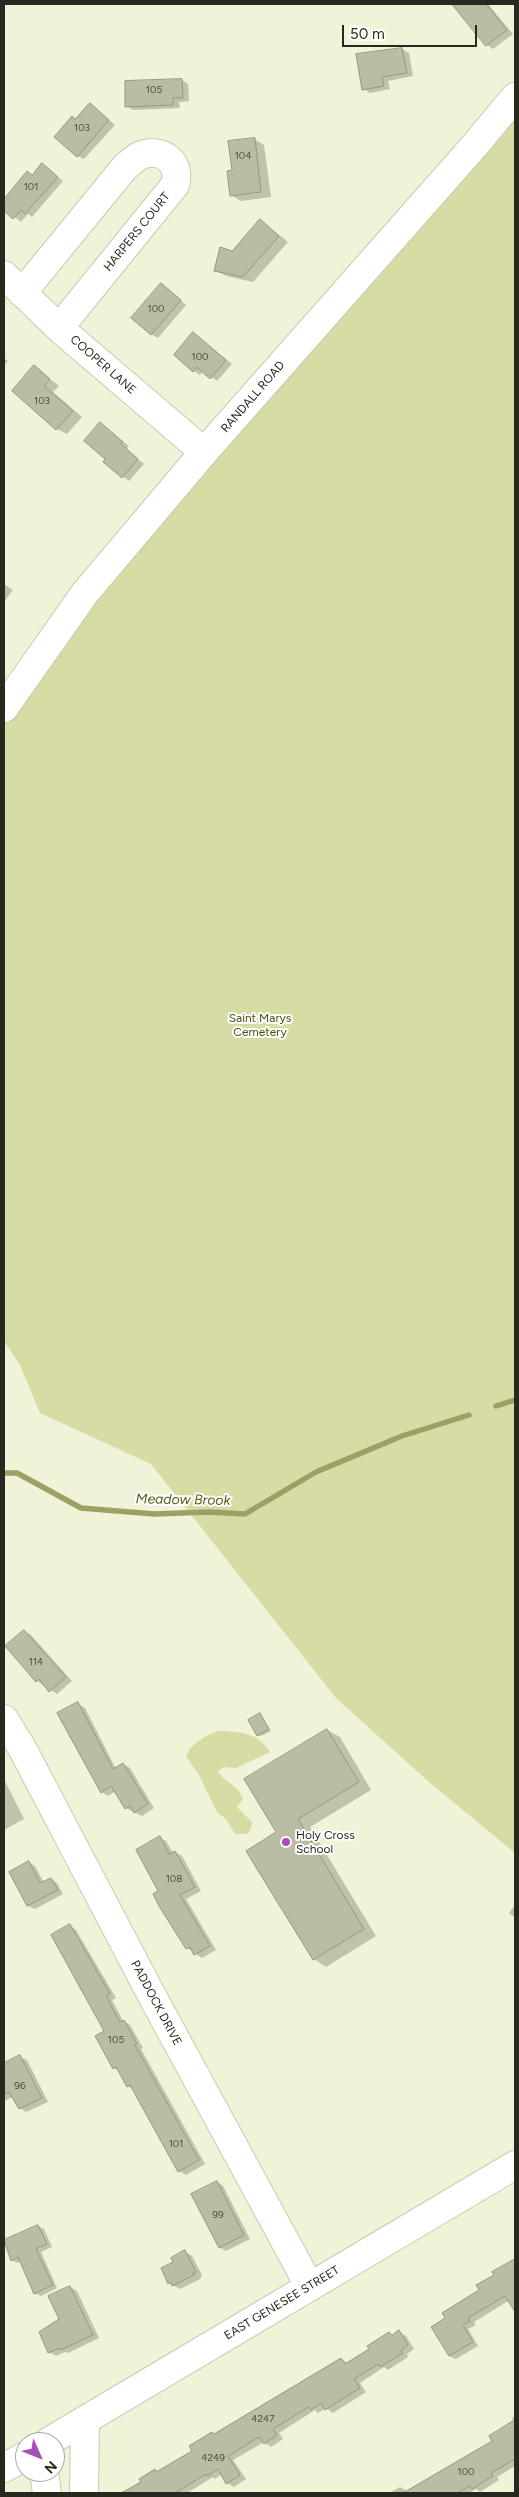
<!DOCTYPE html>
<style>
body{margin:0}
#map{position:relative;width:519px;height:2497px;overflow:hidden;background:#f0f3d8;font-family:Figtree,sans-serif}
canvas{display:block}
.frame{position:absolute;inset:0;border:5px solid #28281f;pointer-events:none}
.north{position:absolute;left:15px;top:2432px;width:50px;height:50px;box-sizing:border-box;background:#fff;border:1px solid #a9a9a5;border-radius:50%;rotate:134deg;font-size:14px;font-weight:700;line-height:20px;text-align:center;color:#28281f}
.north::after{content:'';display:block;margin:auto;width:18px;height:22px;background:#a84eba;clip-path:polygon(50% 0,100% 100%,50% 72%,0 100%)}
.scale{position:absolute;left:342px;top:25px;width:135px;height:22px;box-sizing:border-box;border:2px solid #28281f;border-top:0;padding-left:6px;font-size:15px;line-height:18px;white-space:nowrap;color:#28281f;-webkit-text-stroke:4px #fff;paint-order:stroke}
</style>
<div id="map">
<canvas width="519" height="2497"></canvas>
<div class="frame"></div>
<div class="north">N</div>
<div class="scale">50 m</div>
</div>
<script>
const ctx = document.querySelector('canvas').getContext('2d');
ctx.lineJoin = 'round';
function paint(path, color) {
  ctx.fillStyle = color;
  ctx.fill(path, 'evenodd');
}
function stroke(path, color, width, dash) {
  ctx.strokeStyle = color;
  ctx.lineWidth = width;
  ctx.lineCap = dash ? 'butt' : 'round';
  ctx.setLineDash(dash || []);
  ctx.stroke(path);
}
function write(font, color, halo, rows, align = 'center') {
  ctx.font = font + ' Figtree,sans-serif';
  ctx.lineWidth = 4;
  ctx.setLineDash([]);
  ctx.textBaseline = 'middle';
  ctx.strokeStyle = halo;
  ctx.fillStyle = color;
  for (const [text, x, y, turn = 0] of rows) {
    ctx.save();
    ctx.translate(x, y);
    ctx.rotate((+turn || 0) * Math.PI / 180);
    ctx.textAlign = isNaN(turn) ? turn : align;
    if (halo) ctx.strokeText(text, 0, 0);
    ctx.fillText(text, 0, 0);
    ctx.restore();
  }
}
paint(new Path2D(`
 M515,97V1853L429,1782L336,1698L151,1464L40,1413L20,1365L4,1341V708Z
 M219,1731C240,1732 258,1732 270,1752L236,1768L224,1767L218,1771C223,1782 238,1784 243,1799L237,1807L252,1822L251,1829L247,1834H235L226,1819L217,1812L199,1775L186,1756C192,1742 205,1736 219,1731Z`), '#d7dba4');
paint(new Path2D(`
 M466,4H488L513,34L493,49L487,45L459,10Z
 M402,49L409,53L413,76L388,81L390,89L370,93L364,89Z
 M182,80L188,84L189,101L179,102L180,108L133,110L127,106Z
 M90,104L115,125L84,159L77,156L76,120Z
 M254,139L264,145L271,197L241,201L231,195L233,171Z
 M43,165L63,181L32,217L28,214L21,222L4,208Z
 M261,221L288,242L253,282L226,276L216,270Z
 M167,289L186,305L158,338L151,334Z
 M194,334L232,364L217,381L203,371L200,375L194,371Z
 M4,358L8,361L4,366Z
 M35,367L59,386L53,392L82,417L67,434L57,429Z
 M100,424L129,446L126,449L144,464L129,481L104,462L107,459Z
 M4,584L13,590L4,602Z
 M24,1631L31,1635L72,1681L57,1694L37,1681Z
 M78,1704L85,1708L116,1769L123,1764L130,1768L154,1808L142,1816L126,1808L116,1791L108,1796L102,1792Z
 M260,1715L271,1731L261,1736L258,1735Z
 M327,1730L340,1737L371,1790L310,1827L376,1936L326,1967L314,1959L278,1833Z
 M4,1779L24,1819L4,1830Z
 M160,1838L166,1841L173,1853L175,1852L182,1856L201,1891L186,1899L216,1950L202,1958L187,1948L160,1892Z
 M29,1863L35,1866L44,1883L51,1879L57,1883L63,1894L35,1909L28,1906L10,1872Z
 M515,1905V1918L509,1913Z
 M70,1926L76,1930L116,1998L112,2000L123,2021L130,2025L143,2048L141,2049L205,2164L186,2175L179,2171L134,2089L128,2086L119,2071L114,2068L106,2032Z
 M20,2057L27,2060L48,2102L26,2112L20,2108L13,2097L4,2101V2064Z
 M217,2182L223,2186L250,2239L226,2251L219,2247Z
 M38,2226L44,2229L52,2247L41,2252L57,2288L41,2296L35,2293L21,2261L17,2263L12,2260L4,2243Z
 M185,2252L192,2256L202,2275L200,2279L180,2289L169,2283L175,2263Z
 M514,2261L515,2310L510,2300L474,2322L476,2325L468,2329L478,2346L456,2359L449,2356L446,2319Z
 M70,2287L77,2291L99,2338L68,2353L65,2352L56,2356L49,2352Z
 M399,2332L406,2336L414,2349L407,2354L408,2357L388,2370L384,2367L360,2383L366,2392L333,2413L326,2408L318,2413L315,2410L279,2433L283,2439L271,2447L264,2442L233,2460L246,2479L234,2487L227,2483L222,2474L215,2479L213,2477L187,2493H129L127,2491L155,2471L158,2473L341,2359L348,2363L371,2349L389,2333L393,2336Z
 M515,2415V2466L497,2477L499,2480L480,2492L476,2489L469,2493H389L400,2487L408,2492L493,2441L514,2422L512,2418Z`), '#0003');
stroke(new Path2D(`
 M496,1406L515,1400
 M4,1473H17L81,1508L154,1514L209,1512L245,1514L316,1472L402,1436L469,1415`), '#9da066', 5.5);
const building = new Path2D(`
 M452,4H486L507,30L486,46Z
 M402,48L407,73L382,77L384,86L362,90L356,54Z
 M182,79L183,98H173V105L125,107V81Z
 M90,103L109,120L77,157L54,137L72,116L75,119Z
 M255,138L261,192L230,196L227,171L232,170L228,141Z
 M42,163L58,177L25,214L21,210L13,219L4,211V199L27,171L32,175Z
 M260,219L279,236L243,277L214,271L220,247L232,251Z
 M161,283L181,300L151,335L131,318Z
 M193,332L226,360L210,379L197,367L193,372L174,355Z
 M34,365L50,379L44,386L73,411L56,430L12,391Z
 M100,422L123,442L121,444L138,459L122,478L103,462L105,459L84,441Z
 M24,1630L66,1677L49,1692L39,1679L36,1682L5,1646Z
 M78,1702L113,1769L123,1763L148,1804L134,1813L130,1806L125,1809L111,1786L101,1793L57,1713Z
 M260,1713L269,1729L257,1736L248,1720Z
 M327,1729L359,1782L298,1819L364,1929L313,1960L246,1851L276,1832L244,1779Z
 M160,1836L169,1854L175,1851L195,1887L180,1895L210,1946L194,1955L190,1947L186,1949L159,1906L153,1894L158,1891L136,1850Z
 M29,1861L40,1883L51,1878L58,1890L27,1906L9,1872Z
 M70,1924L110,1994L106,1996L120,2022L124,2020L137,2044L135,2045L199,2160L178,2172L130,2085L127,2087L116,2067L113,2069L95,2036L104,2031L51,1935Z
 M20,2055L42,2098L19,2109L9,2092L4,2094V2063Z
 M217,2181L244,2235L219,2248L191,2194Z
 M38,2225L47,2244L36,2249L53,2285L34,2294L18,2257L11,2261L4,2240Z
 M185,2250L196,2272L193,2273L194,2275L172,2286L171,2282L168,2284L161,2268L173,2262L171,2258Z
 M515,2259V2312L505,2296L468,2318L470,2321L463,2325L473,2342L449,2356L431,2327L445,2318L442,2313L479,2290L476,2285L494,2275L492,2272Z
 M70,2286L93,2335L60,2350L59,2348L48,2353L39,2332L59,2319L48,2296Z
 M399,2330L408,2345L401,2350L403,2353L380,2367L378,2364L354,2379L360,2388L325,2410L321,2403L311,2410L309,2407L273,2429L277,2435L264,2444L259,2437L228,2456L240,2475L226,2484L218,2469L207,2476L206,2474L175,2493H121L141,2482L139,2479L155,2469L156,2472L192,2451L189,2446L212,2432L214,2434L341,2358L345,2364L369,2349L367,2346L389,2332L392,2335Z
 M515,2420V2459L491,2473L493,2476L472,2489L470,2486L457,2493H403L492,2441L489,2436Z`);
paint(building, '#babca3');
stroke(building, '#95977f', 1);
const minor = new Path2D(`
 M4,275L59,328L204,452
 M22,293L125,167C130,163 135,158 141,155C162,147 182,163 175,185L59,328
 M4,708L85,593L204,452L475,145L515,97
 M4,1719L22,1748L151,1994L310,2287
 M44,2472L47,2493
 M84,2493L85,2420`);
const major = new Path2D(`
 M48,2442L515,2165
 M4,2468L25,2456`);
stroke(minor, '#c9cbb2', 30);
stroke(major, '#c9cbb2', 30);
stroke(minor, '#fff', 28);
stroke(major, '#fff', 28);
for (const [x, y, r, color] of [
 [286,1842,5,"#a84eba"]
]) {
  const dot = new Path2D();
  dot.arc(x, y, r, 0, 2 * Math.PI);
  ctx.fillStyle = color;
  ctx.fill(dot);
  stroke(dot, '#fff', 2);
}
write('10px', '#4c4d40', null, [
 ["105",154,90],
 ["103",82,128],
 ["104",243,156],
 ["101",31,187],
 ["100",156,309],
 ["100",200,357],
 ["103",42,401],
 ["114",36,1662],
 ["108",174,1879],
 ["105",116,2040],
 ["96",20,2086],
 ["101",176,2144],
 ["99",218,2215],
 ["4247",263,2419],
 ["4249",213,2458],
 ["100",466,2472]
]);
write('12px', '#28281f', '#fff', [
 ["HARPERS COURT",137,232,-51],
 ["COOPER LANE",103,365,41],
 ["RANDALL ROAD",253,397,-49],
 ["PADDOCK DRIVE",156,2003,62],
 ["EAST GENESEE STREET",282,2303,-31]
]);
write('12px', '#4e5008', '#fff', [
 ["Saint Marys",260,1018],
 ["Cemetery",260,1032]
]);
write('12px', '#28281f', '#fff', [
 ["Holy Cross",296,1835],
 ["School",296,1849]
], 'left');
write('italic 14px', '#595b18', '#fff', [
 ["Meadow Brook",183,1500,1]
]);
</script>
